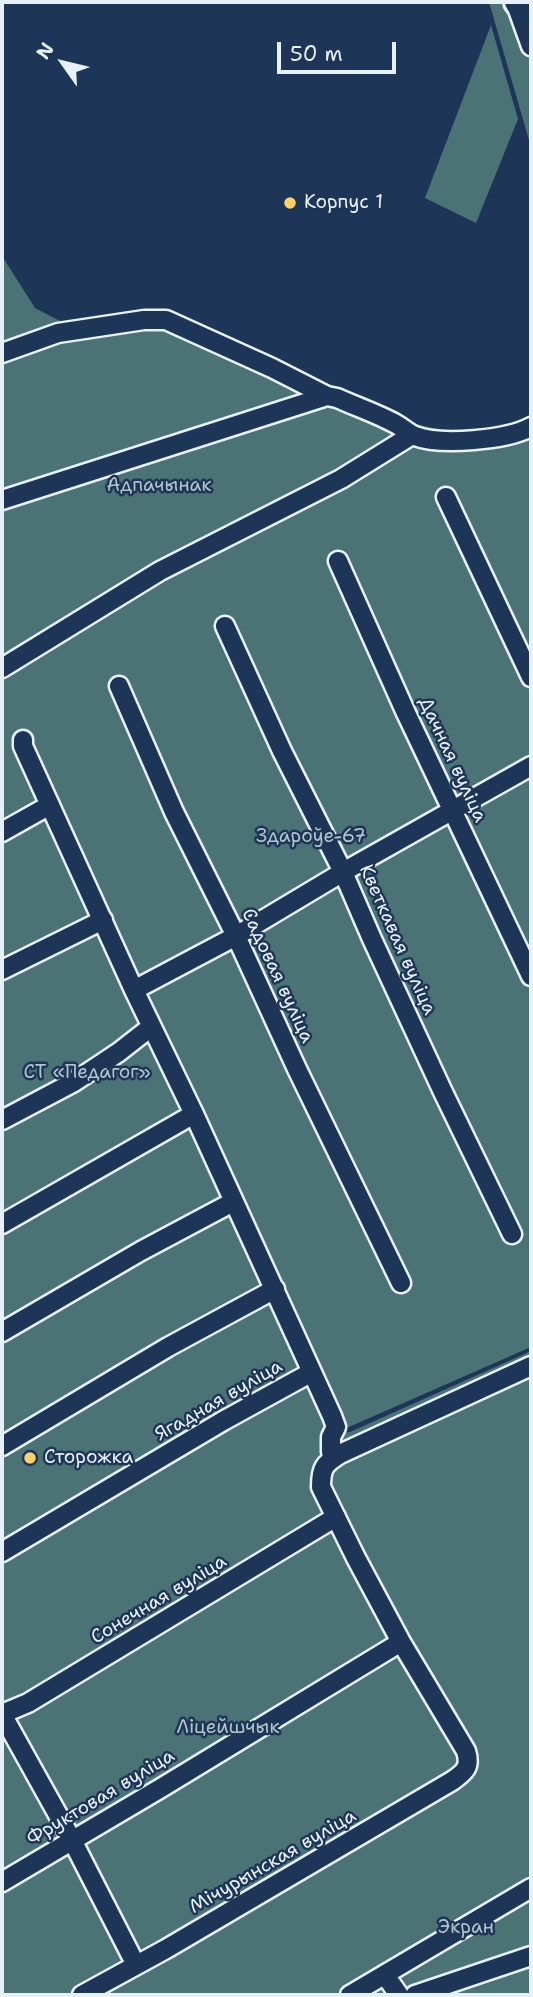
<!DOCTYPE html>
<meta charset="utf-8">
<style>
body{margin:0}
#map{position:relative;width:533px;height:1997px;overflow:hidden;background:#1d3557;font-family:"Shantell Sans",sans-serif}
canvas{display:block}
.frame{position:absolute;inset:0;border:4px solid #e8f1f8;pointer-events:none}
.north{position:absolute;left:28px;top:28px;width:70px;height:70px;-webkit-text-stroke:5px #1d3557;paint-order:stroke;rotate:304deg;font-size:19px;font-weight:700;line-height:28px;text-align:center;color:#e8f1f8}
.north::after{content:'';display:block;margin:auto;width:24px;height:32px;background:#e8f1f8;clip-path:polygon(50% 0,100% 100%,50% 72%,0 100%)}
.scale{position:absolute;left:277px;top:42px;width:119px;height:32px;box-sizing:border-box;border:4px solid #e8f1f8;border-top:0;padding-left:9px;font-size:21px;line-height:24px;white-space:nowrap;color:#e8f1f8;-webkit-text-stroke:5px #1d3557;paint-order:stroke}
</style>
<div id="map">
<canvas width="533" height="1997"></canvas>
<div class="frame"></div>
<div class="north">N</div>
<div class="scale">50 m</div>
</div>
<script>
const ctx = document.querySelector('canvas').getContext('2d');
ctx.lineJoin = 'round';
function paint(path, color) {
  ctx.fillStyle = color;
  ctx.fill(path, 'evenodd');
}
function stroke(path, color, width, dash) {
  ctx.strokeStyle = color;
  ctx.lineWidth = width;
  ctx.lineCap = dash ? 'butt' : 'round';
  ctx.setLineDash(dash || []);
  ctx.stroke(path);
}
function write(font, color, halo, rows, align = 'center') {
  ctx.font = font + ' "Shantell Sans",sans-serif';
  ctx.lineWidth = 5;
  ctx.setLineDash([]);
  ctx.textBaseline = 'middle';
  ctx.strokeStyle = halo;
  ctx.fillStyle = color;
  for (const [text, x, y, turn = 0] of rows) {
    ctx.save();
    ctx.translate(x, y);
    ctx.rotate((+turn || 0) * Math.PI / 180);
    ctx.textAlign = isNaN(turn) ? turn : align;
    if (halo) ctx.strokeText(text, 0, 0);
    ctx.fillText(text, 0, 0);
    ctx.restore();
  }
}
paint(new Path2D(`
 M489,2H531V147Z
 M491,25L518,119L476,223L425,198Z
 M2,256L35,308L60,321L140,316L402,421L460,434L517,427L531,421V1347L333,1434L350,1432L531,1351V1995H2V1220L196,1110L263,1241L197,1107L2,1218Z`), '#4b7376');
const street = new Path2D(`
 M517,7L531,46
 M2,353L58,333L144,320H166L272,368L327,396L337,398C357,407 378,414 396,424C403,428 408,433 415,436C441,446 507,440 531,427
 M446,497L531,677
 M2,500L327,396
 M338,561L406,713L531,976
 M225,626L282,751L343,872L372,939L443,1092L512,1234
 M2,668L160,571L341,479L412,435
 M119,686L174,812L236,936L297,1069L401,1283
 M23,740V746L134,990
 M2,832L50,805
 M2,970L103,920
 M2,1120L74,1082L119,1052L151,1027
 M2,1224L194,1114
 M2,1332L141,1251L233,1202
 M2,1446L168,1347L275,1289
 M340,1454L531,1366
 M2,1552L223,1421L312,1372
 M2,1714L28,1703L336,1517
 M2,1714L72,1840L136,1965
 M2,1882L161,1788L401,1642
 M385,1975L399,1995
 M82,1995L166,1949L452,1781C465,1772 471,1767 466,1751L401,1642L356,1558L321,1487C321,1468 324,1464 340,1454L331,1452V1437L336,1427L332,1416L194,1114L134,990L236,936L343,872L531,766
 M350,1995L531,1888
 M415,1995L531,1956`);
const secondary = new Path2D(`
 M518,2L531,17`);
stroke(street, '#e8f1f8', 23);
stroke(secondary, '#e8f1f8', 32);
stroke(street, '#1d3557', 18);
stroke(secondary, '#1d3557', 26);
for (const [x, y, r, color] of [
 [290,203,7,"#ffd166"],
 [30,1458,7,"#ffd166"]
]) {
  const dot = new Path2D();
  dot.arc(x, y, r, 0, 2 * Math.PI);
  ctx.fillStyle = color;
  ctx.fill(dot);
  stroke(dot, '#1d3557', 2.5);
}
write('19px', '#e8f1f8', '#1d3557', [
 ["Корпус 1",304,203],
 ["Сторожка",44,1458]
], 'left');
write('19px', '#b1c5ca', '#1d3557', [
 ["Адпачынак",159,486],
 ["Здароўе-67",311,837],
 ["СТ «Педагог»",87,1073],
 ["Ліцейшчык",228,1728],
 ["Экран",466,1928]
]);
write('19px', '#e8f1f8', '#1d3557', [
 ["Дачная вуліца",452,760,65],
 ["Кветкавая вуліца",397,940,66],
 ["Садовая вуліца",277,976,65],
 ["Ягадная вуліца",219,1401,-30],
 ["Сонечная вуліца",159,1600,-31],
 ["Фруктовая вуліца",101,1798,-31],
 ["Мічурынская вуліца",273,1862,-30]
]);
</script>
